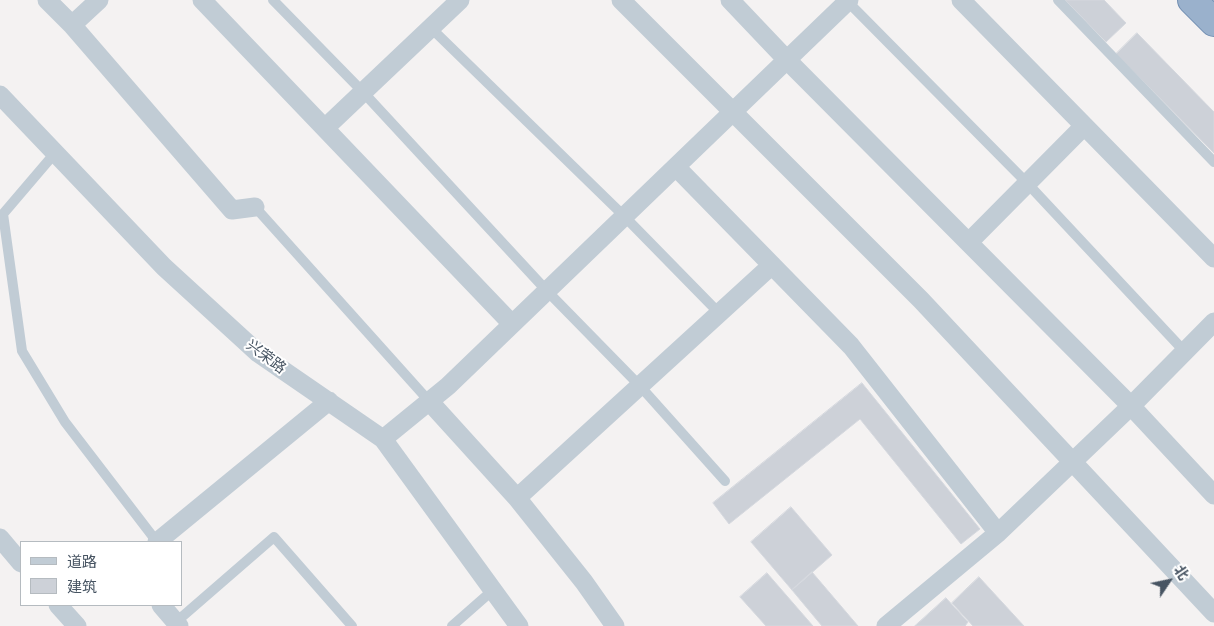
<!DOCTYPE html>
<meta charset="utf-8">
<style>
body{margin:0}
#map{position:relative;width:1214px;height:626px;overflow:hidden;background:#f4f2f2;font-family:Quicksand,"Noto Sans SC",sans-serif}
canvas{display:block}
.legend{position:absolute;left:20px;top:541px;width:162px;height:65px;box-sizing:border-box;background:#fff;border:1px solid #b5bbc0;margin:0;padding:6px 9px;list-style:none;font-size:15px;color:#475462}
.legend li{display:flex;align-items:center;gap:10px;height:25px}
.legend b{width:25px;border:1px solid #b5bbc0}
.north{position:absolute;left:1144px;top:556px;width:50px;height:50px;-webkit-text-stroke:4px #fff;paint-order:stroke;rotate:56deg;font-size:14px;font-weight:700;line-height:20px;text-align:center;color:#475462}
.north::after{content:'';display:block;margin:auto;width:18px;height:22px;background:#475462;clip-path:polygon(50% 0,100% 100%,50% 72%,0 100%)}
</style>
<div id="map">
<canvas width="1214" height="626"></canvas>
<ul class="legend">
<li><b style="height:6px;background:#c1ccd5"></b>道路</li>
<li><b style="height:14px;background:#cdd1d8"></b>建筑</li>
</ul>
<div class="north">北</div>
</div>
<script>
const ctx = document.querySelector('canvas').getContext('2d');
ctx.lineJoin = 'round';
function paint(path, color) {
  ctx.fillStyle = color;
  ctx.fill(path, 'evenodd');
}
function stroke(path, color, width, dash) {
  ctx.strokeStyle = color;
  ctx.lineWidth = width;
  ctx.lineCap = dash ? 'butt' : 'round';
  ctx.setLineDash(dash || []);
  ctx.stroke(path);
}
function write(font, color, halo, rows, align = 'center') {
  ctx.font = font + ' Quicksand,"Noto Sans SC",sans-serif';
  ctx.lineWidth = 4;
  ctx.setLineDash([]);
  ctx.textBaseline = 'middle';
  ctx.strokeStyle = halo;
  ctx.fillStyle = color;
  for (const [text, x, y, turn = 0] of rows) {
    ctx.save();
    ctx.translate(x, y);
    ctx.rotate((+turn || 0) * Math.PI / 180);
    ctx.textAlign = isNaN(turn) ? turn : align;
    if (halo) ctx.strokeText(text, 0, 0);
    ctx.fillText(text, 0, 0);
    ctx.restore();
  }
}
const building = new Path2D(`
 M1065,0H1104L1126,23L1106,42Z
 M1137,33L1214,112V153L1116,54Z
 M862,383L980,529L961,544L860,419L729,524L713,503Z
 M791,507L832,555L792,590L751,542Z
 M812,572L858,626H822L792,590Z
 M767,573L813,626H766L740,597Z
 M979,577L1024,626H973L952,603Z
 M946,598L968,622L965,626H915Z`);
paint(building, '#cdd1d8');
stroke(building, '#d5d8de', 1);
const trunk = new Path2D(`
 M1192,0L1214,22`);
stroke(trunk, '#708db1', 30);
stroke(new Path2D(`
 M273,0L363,92L547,291L640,386L725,481
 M846,0L1027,183L1185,352
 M1058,0L1214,162
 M431,28L624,216L719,313
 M55,153L3,214L22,351L65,422L157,542
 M255,207L429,401
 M176,622L274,537L352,626
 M452,626L493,590`), '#c1ccd5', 10);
stroke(new Path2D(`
 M47,0L72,25L232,210L255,207
 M202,0L512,324
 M621,0L921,300L1214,613
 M730,0L787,60L1131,406L1214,495
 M961,0L1214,258
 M72,25L99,0
 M0,95L164,267L258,353L383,439L519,626
 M325,128L460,0
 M676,167L851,346L998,533
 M969,242L1084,126
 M429,401L517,498L584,582L615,626
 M383,439L448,386L849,0
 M517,498L772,265
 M0,538L21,563
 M157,542L329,401
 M58,605L77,626
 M161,605L179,626
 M886,626L998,533L1131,406L1214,322`), '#c1ccd5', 19);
stroke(trunk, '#9ab1cc', 28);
write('15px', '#475462', '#fff', [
 ["兴荣路",266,357,37]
]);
</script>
